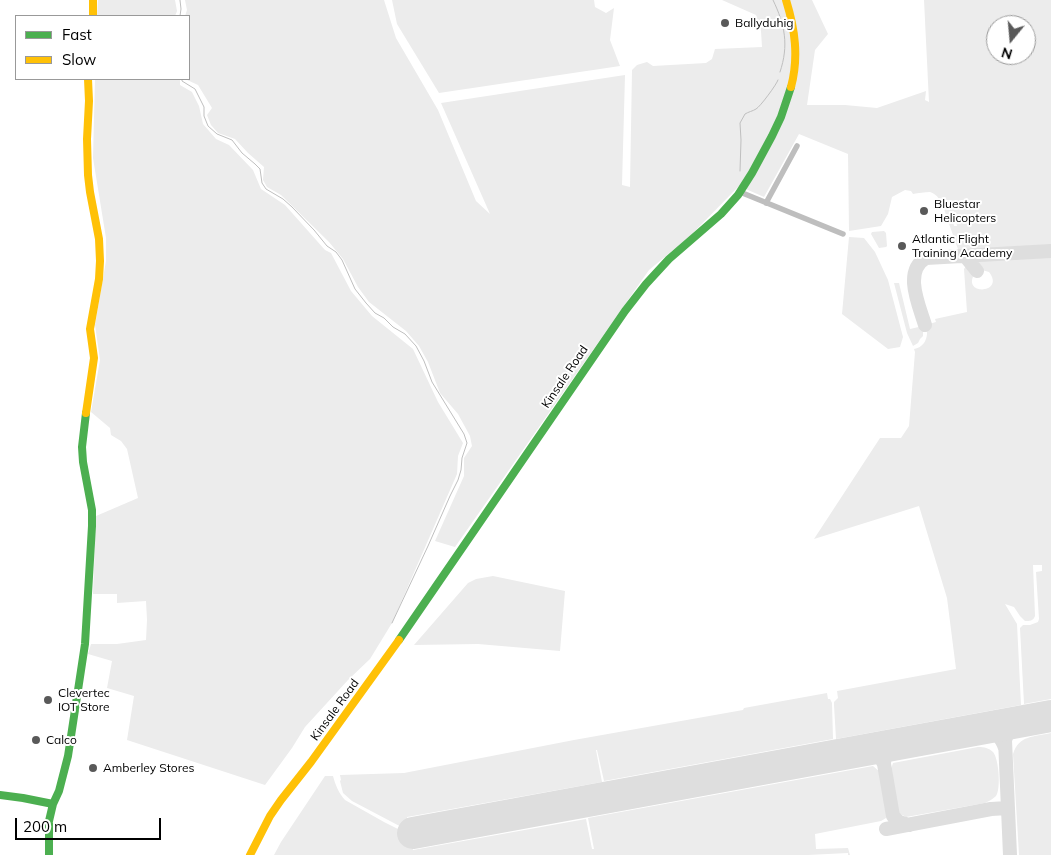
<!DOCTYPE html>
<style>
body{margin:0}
#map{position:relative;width:1051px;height:855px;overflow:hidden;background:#fff;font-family:Mulish,sans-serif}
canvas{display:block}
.legend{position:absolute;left:15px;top:15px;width:175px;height:65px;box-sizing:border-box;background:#fff;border:1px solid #999;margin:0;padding:6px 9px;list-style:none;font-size:15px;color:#000}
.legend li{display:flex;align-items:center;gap:10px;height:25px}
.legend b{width:25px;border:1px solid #999}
.north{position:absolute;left:986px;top:15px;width:50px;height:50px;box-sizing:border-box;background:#fff;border:1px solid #999;border-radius:50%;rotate:197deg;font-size:14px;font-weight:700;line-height:20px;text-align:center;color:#000}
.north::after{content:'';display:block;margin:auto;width:18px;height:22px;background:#595959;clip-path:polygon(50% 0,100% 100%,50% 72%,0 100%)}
.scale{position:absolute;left:15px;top:818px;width:146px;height:22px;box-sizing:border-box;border:2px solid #000;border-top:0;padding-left:6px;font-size:15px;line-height:18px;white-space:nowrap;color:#000;-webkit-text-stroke:4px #fff;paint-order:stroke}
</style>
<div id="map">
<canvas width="1051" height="855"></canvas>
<ul class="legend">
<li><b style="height:6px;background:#4caf50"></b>Fast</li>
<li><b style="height:6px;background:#ffc107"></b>Slow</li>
</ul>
<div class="north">N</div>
<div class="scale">200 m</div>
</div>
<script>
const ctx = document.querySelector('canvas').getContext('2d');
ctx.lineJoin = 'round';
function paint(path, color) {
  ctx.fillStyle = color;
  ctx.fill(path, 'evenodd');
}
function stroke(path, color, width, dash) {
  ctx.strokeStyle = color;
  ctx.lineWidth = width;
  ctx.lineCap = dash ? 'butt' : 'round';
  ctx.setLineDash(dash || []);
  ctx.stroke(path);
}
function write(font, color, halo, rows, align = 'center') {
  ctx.font = font + ' Mulish,sans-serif';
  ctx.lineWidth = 4;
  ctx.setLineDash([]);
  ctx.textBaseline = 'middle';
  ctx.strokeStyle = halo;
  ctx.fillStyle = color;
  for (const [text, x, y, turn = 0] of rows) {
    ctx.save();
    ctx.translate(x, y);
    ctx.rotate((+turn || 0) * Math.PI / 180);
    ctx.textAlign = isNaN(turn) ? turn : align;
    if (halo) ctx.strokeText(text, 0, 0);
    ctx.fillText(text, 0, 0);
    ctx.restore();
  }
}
paint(new Path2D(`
 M98,0H175L177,11L175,16H97Z
 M185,0H384L396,38L438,110L476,201L490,214L441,103L625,75L622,185L630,187L632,70L637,65L647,62L653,66L706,63L712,59L715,49L762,47L761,31L756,15L722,0H812L828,34L815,50L807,105H845L877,108L926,91L925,100L929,102L924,0H1051V247L959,252L948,221L953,220L954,226H957L954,211L951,212L952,218L947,219C945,211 941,195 930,192C925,192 918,193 913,194L911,191L905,190L892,197L888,214L881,226L849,231L848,154L799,134L764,197L739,186L690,236L649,270L455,547L435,541L464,476V458L472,446L470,436L458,414L440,393L428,362L419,346L406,331L369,302L358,287L343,259L329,242L281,195L267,187L263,180L264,167L248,153L235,139L218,133L211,125L207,115L212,108L198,85L185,79H189V16H185L187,10ZM996,25H1026V55H996Z
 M392,0H594L595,7L606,13L614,8L610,40L620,66L439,93L397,24Z
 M95,79H180V85L192,92L199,106L203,124L216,139L229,145L253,170L261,189L285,205L325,250L331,253L351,291L372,316L413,349L438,402L463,443L458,456L457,474L392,623L370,659L348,680L305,727L292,748L265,785L127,740L134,696L107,688L112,661L88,654L91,644H117L146,640L147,620L146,601L117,603V594H93L96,516L138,498L127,449L121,441L111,435L110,428L91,412L100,360L95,325L106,261V238L93,158Z
 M884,231L886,233L887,246L886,247L879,248L871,234L872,232Z
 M849,237L864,238L875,252L888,280L903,337L900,347L888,349L842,314Z
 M1051,256V699L1024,704L1020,628L1023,625H1030L1038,622L1039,619L1036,572L1042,571V565H1033L1035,616C1033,621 1030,621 1025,621L1020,616L1014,607L1005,604L1017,624L1021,705L836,739L834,705V702L838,698L837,691L956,669L947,598L919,506L814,539L880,438H901L909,426L915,352L914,349C926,347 929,335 926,325L936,322L935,319L967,312L964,269L968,263L975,273C960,296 1006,294 989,272L982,270H979L971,260L974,259Z
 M894,283H899L910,329L923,326V336L920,339L918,343L913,346L907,333Z
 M493,576L565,591L560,651L478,644L414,645L468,583L476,579Z
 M827,693L828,699H830L832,703L833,739L604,781L597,750H596L602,782L407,817L409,831L352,801L343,793L340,781L341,780L340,775L404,773L574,740L743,710L744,708Z
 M1051,733V855H1019L1013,754C1019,735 1034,737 1051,733Z
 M978,747C984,747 989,748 993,752C999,759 1001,789 996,796C993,799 989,801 985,803L906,817L897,812L890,772L893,763Z
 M873,766L880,772L888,813L886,818L881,821L815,834L816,849L848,848L850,855H848V853L808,855H274L281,842L325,776H333C335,784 339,794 345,800L384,822L410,835L413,850L586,819L592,849H594L588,818Z`), '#ececec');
stroke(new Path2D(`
 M773,0C785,25 789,45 780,72
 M180,16L181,9L180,0
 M182,79V81L195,89L204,107V116L208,126L217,134L232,140L242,153L255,164L260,169L262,183L266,189L283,199L292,207L314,230L327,246L336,252L342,260L355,289L366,303L375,313L384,318L393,327L405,334L416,346L424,361L432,382L464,434L467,443L462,458L461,470L458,480L450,496L428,546L392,623
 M740,171L741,140L740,123L745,114C748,112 753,111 756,109C760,107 777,84 778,80`), '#bfbfbf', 1);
stroke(new Path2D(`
 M965,256L977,271
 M925,325C919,305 903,271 926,258L1051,251
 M980,729C993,730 1001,735 1005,748
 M862,751C873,751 879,754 884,764L893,816L899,822L909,825
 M884,764C884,754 889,749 897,744
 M886,829L991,809L1008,808
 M1010,855L1005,740C1009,728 1016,725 1027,721`), '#dedede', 14);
stroke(new Path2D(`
 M413,833L1051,716`), '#dedede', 32);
stroke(new Path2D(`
 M740,192L843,234
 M766,203L797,146`), '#bebebe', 5.5);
stroke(new Path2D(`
 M399,640L625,311L646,284L669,259L721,214L738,195L752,173L772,136L781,117L791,87
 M0,795L23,798L53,804
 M49,855V821L53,804L59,791L68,756L85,644L92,526V510L83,462L82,447L86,413`), '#4caf50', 8);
stroke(new Path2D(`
 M93,0V16
 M786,0C795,29 799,57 791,87
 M86,413L94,358L90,329L99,279L100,261L99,239L90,192L88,175L87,139L89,101L88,79
 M250,855L270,816L281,800L311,762L399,640`), '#ffc107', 8);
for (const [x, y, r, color] of [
 [725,23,5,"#595959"],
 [924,211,5,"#595959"],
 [902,246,5,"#595959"],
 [48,700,5,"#595959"],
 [36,740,5,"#595959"],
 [93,768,5,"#595959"]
]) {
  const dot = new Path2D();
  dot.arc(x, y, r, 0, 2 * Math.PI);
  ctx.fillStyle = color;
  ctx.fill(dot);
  stroke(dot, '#fff', 2);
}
write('12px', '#000', '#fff', [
 ["Ballyduhig",735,23],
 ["Bluestar",934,204],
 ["Helicopters",934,218],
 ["Atlantic Flight",912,239],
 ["Training Academy",912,253],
 ["Clevertec",58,693],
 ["IOT Store",58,707],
 ["Calco",46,740],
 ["Amberley Stores",103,768]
], 'left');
write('12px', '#000', '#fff', [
 ["Kinsale Road",565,377,-56],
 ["Kinsale Road",335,710,-54]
]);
</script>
